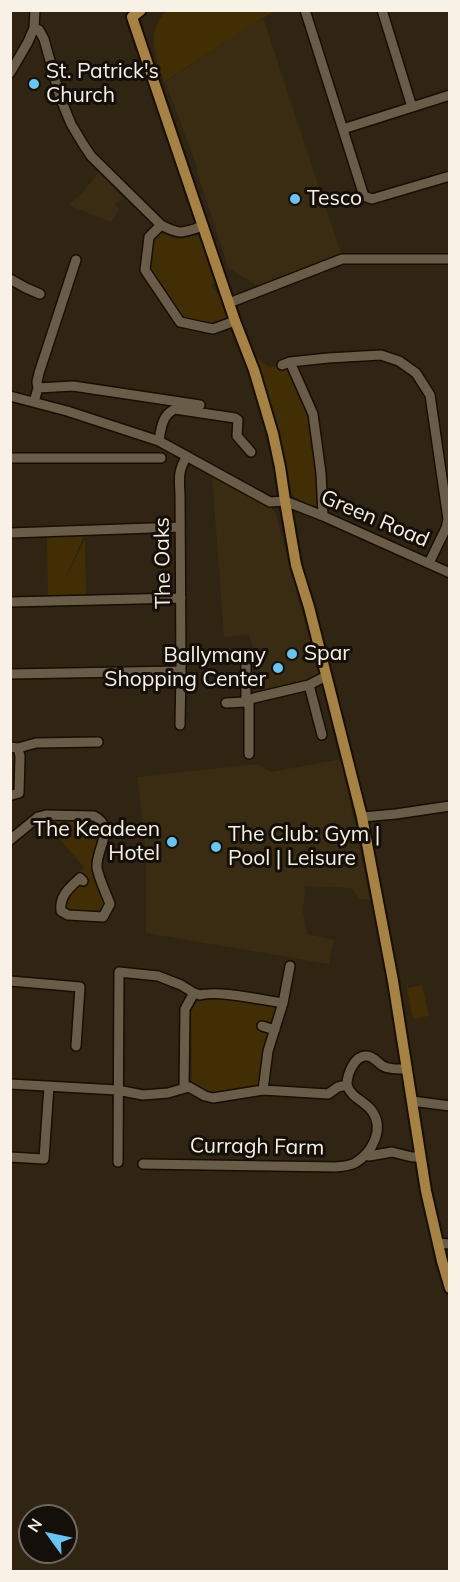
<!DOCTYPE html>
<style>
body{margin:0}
#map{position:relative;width:460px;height:1582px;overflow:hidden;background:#302513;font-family:Mulish,sans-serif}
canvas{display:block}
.frame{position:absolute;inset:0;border:12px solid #f8f1e5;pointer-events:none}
.north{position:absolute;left:18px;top:1504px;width:60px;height:60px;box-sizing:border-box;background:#140f08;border:2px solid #6f6960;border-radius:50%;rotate:303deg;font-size:16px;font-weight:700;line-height:24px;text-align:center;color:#f8f1e5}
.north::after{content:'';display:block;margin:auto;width:21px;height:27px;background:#68c4f0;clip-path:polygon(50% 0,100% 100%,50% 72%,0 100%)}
</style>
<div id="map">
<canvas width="460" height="1582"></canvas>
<div class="frame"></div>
<div class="north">N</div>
</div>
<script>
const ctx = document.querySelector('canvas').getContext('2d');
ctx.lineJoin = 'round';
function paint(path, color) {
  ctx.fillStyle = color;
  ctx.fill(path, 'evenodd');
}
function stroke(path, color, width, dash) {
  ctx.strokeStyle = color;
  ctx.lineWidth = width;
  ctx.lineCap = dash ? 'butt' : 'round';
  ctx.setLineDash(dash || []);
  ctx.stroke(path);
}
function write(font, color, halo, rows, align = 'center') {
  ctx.font = font + ' Mulish,sans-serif';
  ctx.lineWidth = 6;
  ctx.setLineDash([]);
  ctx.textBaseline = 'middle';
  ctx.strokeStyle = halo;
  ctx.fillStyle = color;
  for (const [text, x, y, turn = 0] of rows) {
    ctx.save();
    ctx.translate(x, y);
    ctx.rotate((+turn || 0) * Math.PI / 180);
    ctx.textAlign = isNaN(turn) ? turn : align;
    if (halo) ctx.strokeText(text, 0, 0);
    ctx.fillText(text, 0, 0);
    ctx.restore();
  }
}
paint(new Path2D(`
 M263,18L341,253L258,287L228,267L197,172V166L165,82Z
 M99,172L123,198L115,204L119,209L111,222L68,205L82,193Z
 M212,475L275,511L319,675L315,682L266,691L249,634L224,637Z
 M341,759L370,900L360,899L351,888L305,886L304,903L302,906L307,934L334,940L329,964L146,933V854L137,777L258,764L271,772Z`), '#3a2c13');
paint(new Path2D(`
 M166,11V10L274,11L164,82C156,54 145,36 166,11Z
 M157,232C164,233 170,238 177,239C184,239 190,235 198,236L204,243L215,283L212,285L218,295L220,294L228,316L226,319L213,324L182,318L148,270L153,238Z
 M257,358L270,368L277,365L280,369H286L290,371L302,398L308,415L321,501L318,507L305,503L292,495L280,433L261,372L256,359Z
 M84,536L61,588L85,539L86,595L48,596L47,537Z
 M48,819H91L100,826V839L93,861L106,904L102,911L99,913L68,911L65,909L63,901L78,885L84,888L89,881L81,871L84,867L43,820Z
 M422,985L429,1016L413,1019L407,988Z
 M207,997L240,1000L276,1006L277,1008L275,1022L268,1032L270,1035L260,1084L258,1088C238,1090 204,1102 192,1081L191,1013C193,1004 198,1001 207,997Z`), '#422e04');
const minor = new Path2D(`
 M305,10L364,196L372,199L450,176
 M382,10L412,107
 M34,28L39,30L44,39L60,97L71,124L83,144L91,156L161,225C180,235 183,233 203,226
 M10,73L28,42L34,28L35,10
 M343,129L450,95
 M161,225L149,237L145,270L180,322L213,329L235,321
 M10,279L26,288L40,294
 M229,303L342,259H450
 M290,362L313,414L321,473L323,516
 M282,365L290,362L328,358L381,355L399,361L416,373L430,395L448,519L446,528L429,563
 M38,388L73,386L200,405
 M10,396L67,411L159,441L270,502L285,501L323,516L450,573
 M34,402L38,388L37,382L39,373L76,260
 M159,441C161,428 162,415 175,409L235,418L238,420L237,436L251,452
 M10,458H161
 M10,533L180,527
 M10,602L181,598
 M245,657L246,665V702
 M10,674L181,671
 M309,685L322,735
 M249,700V754
 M226,703L245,702L254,698L309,685L326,676
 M180,725L181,671L180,494C179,479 178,470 187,456
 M10,747L18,748L36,743L98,742
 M12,795L19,793L20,756L18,748
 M362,817L396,814L450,806
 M10,840L38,817L46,815L94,816C117,827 95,850 97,868C99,879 106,893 110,904L103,917L68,915L61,911C59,896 70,887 80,878L83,881
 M10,981L80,987L76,1046
 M194,993L200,995C219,990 262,1000 283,1003L268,1051L263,1090
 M283,1003L290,966
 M262,1026L275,1030
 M10,1084L117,1090L143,1095L168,1093L189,1087L205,1096L213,1098L263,1090L328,1094L338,1087L347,1085C347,1075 354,1055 367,1056C373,1056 378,1063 383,1066C390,1070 399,1069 407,1069
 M412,1101L450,1106
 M367,1154L369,1156L392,1152L412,1157H420
 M10,1157L44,1159L49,1086
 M118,1162L119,972L158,976L181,985L194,993L185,1009L184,1088
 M143,1164L336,1167C343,1166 349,1166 355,1163C372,1153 385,1129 372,1111C365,1101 351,1098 347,1085
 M438,1243L450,1244`);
const major = new Path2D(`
 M141,10L132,17L235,321L254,370L273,434L280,467L285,501L296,565L309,607L362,817L393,981L426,1191L442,1261L450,1288`);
stroke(minor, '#180e01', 12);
stroke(major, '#180e01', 14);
stroke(minor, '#695d49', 9);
stroke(major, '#a68342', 10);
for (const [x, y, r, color] of [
 [34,84,6,"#68c4f0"],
 [295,199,6,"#68c4f0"],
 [292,654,6,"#68c4f0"],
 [278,668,6,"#68c4f0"],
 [172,842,6,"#68c4f0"],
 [216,847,6,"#68c4f0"]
]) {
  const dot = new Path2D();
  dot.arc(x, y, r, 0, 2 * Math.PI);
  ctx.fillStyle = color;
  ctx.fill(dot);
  stroke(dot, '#140f08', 2);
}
write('21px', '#f8f1e5', '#140f08', [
 ["St. Patrick's",46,72],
 ["Church",46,96],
 ["Tesco",307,199],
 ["Spar",304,654],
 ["Ballymany",266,656,"right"],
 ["Shopping Center",266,680,"right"],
 ["The Keadeen",160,830,"right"],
 ["Hotel",160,854,"right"],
 ["The Club: Gym |",228,835],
 ["Pool | Leisure",228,859]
], 'left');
write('21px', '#f8f1e5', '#140f08', [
 ["Green Road",375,519,23],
 ["The Oaks",163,563,-91],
 ["Curragh Farm",257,1147,1]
]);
</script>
